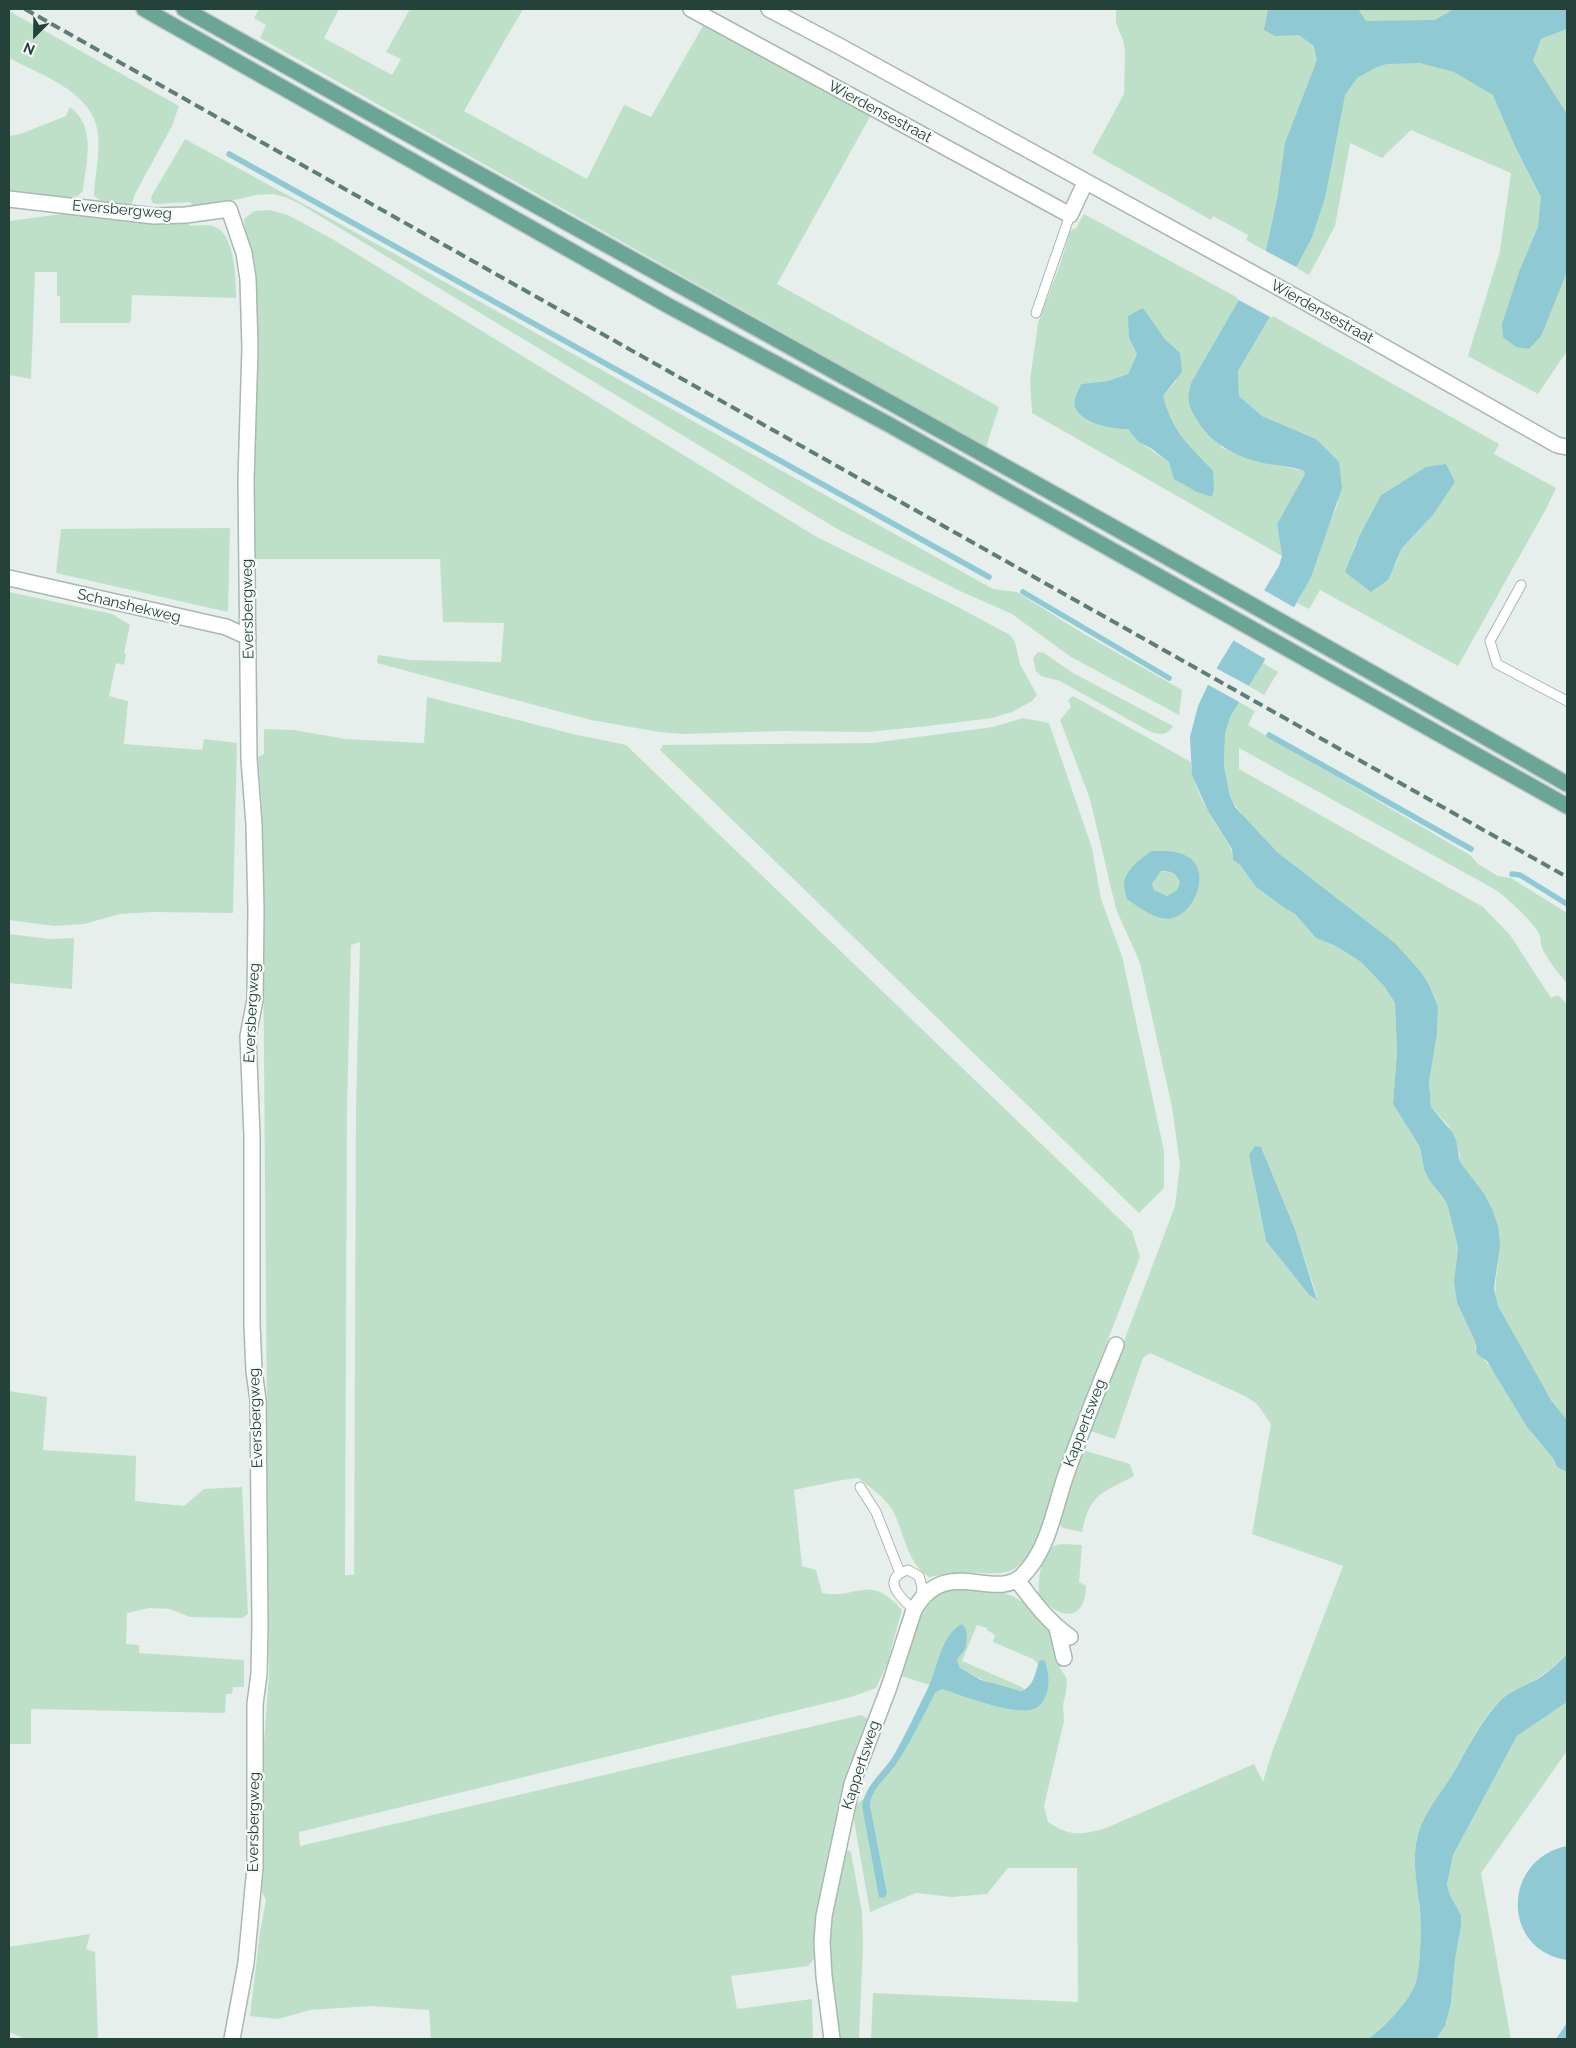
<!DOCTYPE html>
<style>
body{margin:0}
#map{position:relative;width:1576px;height:2048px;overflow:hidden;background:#e6efeb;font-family:Raleway,sans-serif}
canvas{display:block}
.frame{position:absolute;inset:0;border:10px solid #24423a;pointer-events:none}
.north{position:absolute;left:10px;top:10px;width:50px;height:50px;-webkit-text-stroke:4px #f7fbf9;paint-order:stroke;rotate:203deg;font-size:14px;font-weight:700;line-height:20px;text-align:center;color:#24423a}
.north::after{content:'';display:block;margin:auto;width:18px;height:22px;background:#24423a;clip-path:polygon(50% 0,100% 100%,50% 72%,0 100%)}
</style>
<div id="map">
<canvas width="1576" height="2048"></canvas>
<div class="frame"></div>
<div class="north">N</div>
</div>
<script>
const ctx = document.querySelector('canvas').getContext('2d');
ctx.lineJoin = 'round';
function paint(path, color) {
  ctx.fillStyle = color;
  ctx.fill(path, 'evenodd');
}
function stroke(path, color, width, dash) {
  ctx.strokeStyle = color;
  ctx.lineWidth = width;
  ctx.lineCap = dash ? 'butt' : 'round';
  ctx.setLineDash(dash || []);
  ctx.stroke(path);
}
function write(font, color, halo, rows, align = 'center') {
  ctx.font = font + ' Raleway,sans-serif';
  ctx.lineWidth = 4.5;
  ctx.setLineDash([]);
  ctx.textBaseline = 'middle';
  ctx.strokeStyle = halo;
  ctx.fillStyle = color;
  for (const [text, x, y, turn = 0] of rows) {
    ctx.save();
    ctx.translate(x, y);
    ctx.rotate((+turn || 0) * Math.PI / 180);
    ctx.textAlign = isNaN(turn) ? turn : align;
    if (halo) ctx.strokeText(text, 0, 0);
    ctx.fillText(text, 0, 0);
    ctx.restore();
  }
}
paint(new Path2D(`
 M259,9H339L324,38L392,75L401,59L386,52L410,9H523L464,111L587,179L624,105L651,117L704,24L871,115L777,284L999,407L986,447L260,38L266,25L254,18Z
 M1116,9H1492L1533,60L1541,39L1567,29V351L1538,394L1468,356L1500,251L1511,173L1411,130L1382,158L1350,143L1335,226L1309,275L1246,240L1248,235L1213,216L1211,220L1092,153L1124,94L1125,50L1123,40L1116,23Z
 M9,11L179,106L172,126L135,194L132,203C123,209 100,204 94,195C95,175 100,155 98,134C94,92 41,75 9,58Z
 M70,107C97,127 86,162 83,191L78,196L68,198L9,190V136L20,134L66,116Z
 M185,139L375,243L993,589L1017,592L1079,631L1182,690L1179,715L1071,657L1012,614L960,591L839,530L300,204L285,197L273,194L256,195L213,205L193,206L190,202L155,204L152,202L151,197Z
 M270,210L288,215L334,240L815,536L958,607L1010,635L1015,642L1020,664L1037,695L1032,701L1012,712L992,718L928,726L868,732L783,731L683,734L659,732L591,720L377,663L378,655L411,660L501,662L504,623L443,622L440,559H255V268C251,252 245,236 244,219L254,211Z
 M70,213C109,219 149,226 189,223L190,226C199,226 209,223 217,228C235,237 236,280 236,298L132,295L131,320L129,323H60V296H57V272H35L31,379L9,375V221Z
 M1084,214L1240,299L1192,381L1222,448L1262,462L1304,471L1305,474L1277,524L1282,556L1032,413L1030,380L1038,323L1061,262L1070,231L1076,228ZM1143,308L1165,339L1180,353L1176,381L1163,396C1174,435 1187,442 1213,471L1212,497L1182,484L1169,462L1145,446L1128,429C1110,430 1095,424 1080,413L1075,397L1081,384L1108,381L1128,374L1137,354L1129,338Z
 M1271,315L1499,444L1494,454L1556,488L1546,509L1458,666L1320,590L1309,609L1297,603C1314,571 1323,537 1338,503L1316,439L1262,416L1239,396L1238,371ZM1401,482L1432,516L1402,548L1395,566L1353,550L1381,495Z
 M230,528L228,612L56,573L61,529Z
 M9,592L112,614L130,625L124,653L126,654L124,665L116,663L109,696L128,701L124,744L202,750L204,739L237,743L233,913L152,912L120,914L84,924L54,926L9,920Z
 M1038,652L1044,653L1073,673L1173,726C1167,736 1159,735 1149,731L1060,681L1041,676L1036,671L1033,658Z
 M1263,663L1278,672L1264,695L1249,686Z
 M1073,696L1191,762C1193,787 1207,811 1221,832C1227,842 1233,848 1233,860L1240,865L1256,887L1286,909L1295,914L1316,938L1336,946L1361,962L1384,986L1395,1003L1397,1051L1393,1104L1415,1139L1420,1148L1424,1169L1429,1180L1445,1200L1448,1207L1458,1247L1454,1282L1457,1303L1475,1341V1348L1495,1373L1527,1427L1553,1458L1557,1467L1567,1472V1654C1559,1661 1551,1670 1541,1676C1528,1685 1511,1690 1499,1702C1478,1723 1467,1750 1452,1775C1441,1794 1425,1813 1418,1834C1412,1855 1416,1881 1419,1902C1422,1919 1421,1970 1415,1985C1406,2006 1386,2026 1368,2039H871L873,1993L1078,2002L1077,1868H1008L987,1894L952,1897L916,1893L870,1912L853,1815L854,1806L873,1792L935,1693L942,1689L1002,1707L1045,1696C1050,1681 1048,1673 1039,1661L1038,1664L1033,1659L993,1642L995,1635L987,1630V1628L977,1625L962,1661L1022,1687L1025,1690C1011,1694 973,1676 960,1668L957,1660L965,1648L967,1635L942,1651L930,1685L901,1676L920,1617L934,1596L951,1589L960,1588L997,1591L1013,1596L1027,1605L1052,1634L1060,1668L1067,1679L1066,1692L1063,1705L1064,1721L1044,1806L1048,1822C1071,1837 1081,1835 1106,1828L1254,1764L1263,1782L1272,1752L1343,1566L1252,1534L1271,1424L1257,1404L1245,1396L1150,1353L1143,1358L1115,1439L1090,1431L1175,1206L1180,1165L1172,1107L1140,963L1116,909L1090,799L1060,720L1071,707L1068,700ZM1171,851L1194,900L1127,899ZM1261,1147L1295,1229L1317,1297L1315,1300L1310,1296L1266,1241L1254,1180Z
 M427,697L573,734L626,745L1132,1231L1140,1257L1077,1419L1037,1540C1014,1584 1002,1571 960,1573C949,1574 939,1576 929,1577C907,1562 905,1536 894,1513C886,1498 871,1488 858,1478L842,1480L794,1490L802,1566L816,1570L822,1593C858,1600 868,1572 902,1610L887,1664L876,1688L851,1697L299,1832L300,1846L861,1715L868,1719L845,1788L816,1957L808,1966L731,1976L737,2009L812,1999L813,2039H431L429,2010L370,2006L310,2010L278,2019L250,2016L260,1932L266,1900L262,1892L263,1755L269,1675L262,806L258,757L264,754V729L293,730L346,739L424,743ZM360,942L356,1107L354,1575H345L347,1109L351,945Z
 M1239,702L1255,711L1248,725L1470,855L1478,864L1498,876L1511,878L1567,913V983C1559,974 1543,955 1541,944C1540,941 1541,938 1540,936C1537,925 1506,897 1496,890L1239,748V769L1483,907L1510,935L1551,998L1558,995L1567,1004V1420C1544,1393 1528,1361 1510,1330C1506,1321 1499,1312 1497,1303C1493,1287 1498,1273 1498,1257C1500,1206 1485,1201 1460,1162V1155L1448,1125L1431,1107L1429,1084L1437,1034L1438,1007L1421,972L1395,943L1277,852L1251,826L1231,800L1224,768L1225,734L1230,717Z
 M1023,718L1049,723L1092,848L1101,899L1122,956L1164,1151V1188L1139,1213L660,750L663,745L872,743L993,727Z
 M1161,871C1171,872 1176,873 1180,882L1177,890L1167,896L1153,890L1152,884Z
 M9,934L50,939L74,938L72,989L9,983Z
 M9,1391L47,1397L43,1450L136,1456L135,1501L184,1506L204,1489L242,1487L248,1614L243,1618L190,1617L170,1609L149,1608L127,1613L126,1644L139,1645V1653L244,1660V1687H233L232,1694H226L225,1713L31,1709V1744H9Z
 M1083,1450L1130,1464L1134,1476C1102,1493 1090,1493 1082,1532L1063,1528L1057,1523L1077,1462Z
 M1082,1545L1079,1582L1086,1586C1085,1624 1058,1619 1039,1595C1038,1583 1040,1551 1054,1546C1061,1543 1074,1545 1082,1545Z
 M1567,1702V1751L1481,1873L1511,2039H1436L1445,2026L1451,2005L1455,1960L1461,1926V1915L1450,1895L1447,1885L1453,1855L1517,1736Z
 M844,1851H850L851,1853L862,1912L863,1945L859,2039H838L830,1973L828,1920Z
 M90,1934L86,1949L95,1952L98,2039H25L9,2032V1947Z`), '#bfe0c8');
paint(new Path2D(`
 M1268,9H1358L1366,21L1435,20L1454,9H1567V29L1541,39L1533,61L1567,114V272L1541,336L1529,349L1516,347L1503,337L1502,324L1519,272L1538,227L1541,197L1515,146L1493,95L1454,72L1420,63L1387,64L1377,67L1357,78L1345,95L1325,198L1312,237L1271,315L1238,371L1239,396L1262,416L1316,439L1339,462L1342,488L1311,577L1263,663L1230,717L1225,734L1224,767L1230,796L1235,807L1277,852L1395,943L1421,972L1429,985L1438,1007L1437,1034L1429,1083L1431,1107L1452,1132L1456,1140L1460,1162L1485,1195L1492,1209L1498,1226L1500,1245L1494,1288L1498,1306L1551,1400L1567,1420V1472L1557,1467L1553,1458L1527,1427L1487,1361L1477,1354L1475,1341L1457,1303L1454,1282L1458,1247L1448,1207L1445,1200L1429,1180L1424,1169L1420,1148L1415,1139L1393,1104L1397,1051L1395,1003L1384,986L1361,962L1336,946L1316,938L1295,914L1286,909L1256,887L1240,865L1233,860L1232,849L1208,811L1192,775L1190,737L1198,706L1213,674L1279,566L1282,556L1277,524L1305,474L1304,471C1291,466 1277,466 1263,463C1237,457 1211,444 1197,420C1188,405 1186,398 1192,381L1265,255L1277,200L1285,143L1317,60L1314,46L1299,35L1275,36L1264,30Z
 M1143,308L1165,339L1180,353L1182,372L1163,396C1174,435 1187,442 1213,471L1214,489L1212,497L1197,492L1174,479L1169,462L1152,449L1139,442L1128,429C1113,430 1081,423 1075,407C1073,399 1078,391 1081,384L1108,381L1128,374L1137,354L1129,338L1128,316Z
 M1446,464L1455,482L1432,516L1402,548L1388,580L1371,592L1345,572L1360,535L1381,495L1426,467Z
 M1152,851C1165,851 1178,850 1190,858C1210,873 1195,912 1173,918C1157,922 1139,907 1127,899C1126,895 1124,888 1124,884C1125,870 1141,858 1152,851ZM1161,871C1171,871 1176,873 1180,882L1177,890L1167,896L1154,890L1152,884Z
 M1255,1146L1261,1147L1295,1229L1317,1300L1310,1296L1266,1241L1249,1155Z
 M962,1624C968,1629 968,1642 965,1649C963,1653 959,1656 957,1660L960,1668L981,1680L1021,1691C1034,1687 1035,1673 1039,1661L1043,1660L1045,1661C1048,1671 1050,1682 1047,1692C1045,1698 1042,1705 1036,1708C1019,1718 961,1695 942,1689L935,1693C923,1716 911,1742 896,1764C887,1778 871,1788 870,1806L887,1894L885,1897L882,1898L879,1897L862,1806C866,1784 883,1773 894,1755C906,1734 916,1712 927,1690C938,1669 940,1635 962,1624Z
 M1567,1654V1702L1517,1736L1453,1855L1447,1885L1450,1895L1461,1915V1926L1455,1960L1451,2004L1445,2026L1436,2039H1368C1384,2028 1407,2004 1415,1985C1421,1970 1422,1919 1419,1902C1416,1881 1412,1856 1418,1834C1425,1811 1442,1792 1454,1772C1468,1747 1480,1723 1499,1702C1510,1690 1528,1685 1541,1677C1551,1670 1559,1662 1567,1654Z
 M1567,1846V1960C1501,1950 1502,1859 1567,1846Z
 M1567,2023V2039H1556Z`), '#8ec9d4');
paint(new Path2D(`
 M1264,250L1298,268L1272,318L1237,299Z
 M1262,589L1297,609L1267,660L1231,639Z
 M1214,667L1251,687L1241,703L1205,683Z`), '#e6efeb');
stroke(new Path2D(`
 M229,154L989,577
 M1023,592L1169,678
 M1269,735L1471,849
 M1512,874L1520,875L1567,904`), '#8ec9d4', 5.5);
const service = new Path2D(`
 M1036,313L1070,215
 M1521,585L1490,641L1497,664L1567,701
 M860,1487L876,1512L900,1573
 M914,1610C902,1599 879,1579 908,1570L919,1576L922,1587L921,1598`);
const minor = new Path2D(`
 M691,9L1070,215L1085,183
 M9,199L154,216L186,215L229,209L244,253L248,279L250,348L246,480L249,759L254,824L256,911L255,1000L248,1036L252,1136V1324L254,1371L258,1400L260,1625L259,1674L255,1704V1867L246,1963L232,2039
 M9,578L226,627L248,637
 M1017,1580C1033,1601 1048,1622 1070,1637
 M1057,1628L1064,1658
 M832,2039L824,1976L822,1942L824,1916L852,1784L889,1687L914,1610C946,1554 993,1602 1022,1576C1050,1549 1055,1503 1068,1469C1083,1427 1099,1386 1116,1345`);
const tertiary = new Path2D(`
 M769,9L841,47L1296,297L1557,445L1567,447`);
const primary = new Path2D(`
 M144,9L667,305L888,424L1567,806
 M184,9C645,268 1109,521 1567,784`);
stroke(service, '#a8b8b2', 11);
stroke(minor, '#a8b8b2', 18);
stroke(tertiary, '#a8b8b2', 18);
stroke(primary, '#c2cac8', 18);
stroke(service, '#fff', 9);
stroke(minor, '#fff', 15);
stroke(tertiary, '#fff', 15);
stroke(primary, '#6aa596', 15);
stroke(new Path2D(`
 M25,9L1567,877`), '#5f7d75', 4, [10, 5]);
write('15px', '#24423a', '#f7fbf9', [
 ["Wierdensestraat",880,112,28],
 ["Eversbergweg",122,210,5],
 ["Wierdensestraat",1322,312,29],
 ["Schanshekweg",129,606,13],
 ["Eversbergweg",248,609,-91],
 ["Eversbergweg",252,1013,-87],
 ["Eversbergweg",256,1418,-92],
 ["Kappertsweg",1085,1423,-69],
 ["Kappertsweg",861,1765,-72],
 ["Eversbergweg",254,1822,-89]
]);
</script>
